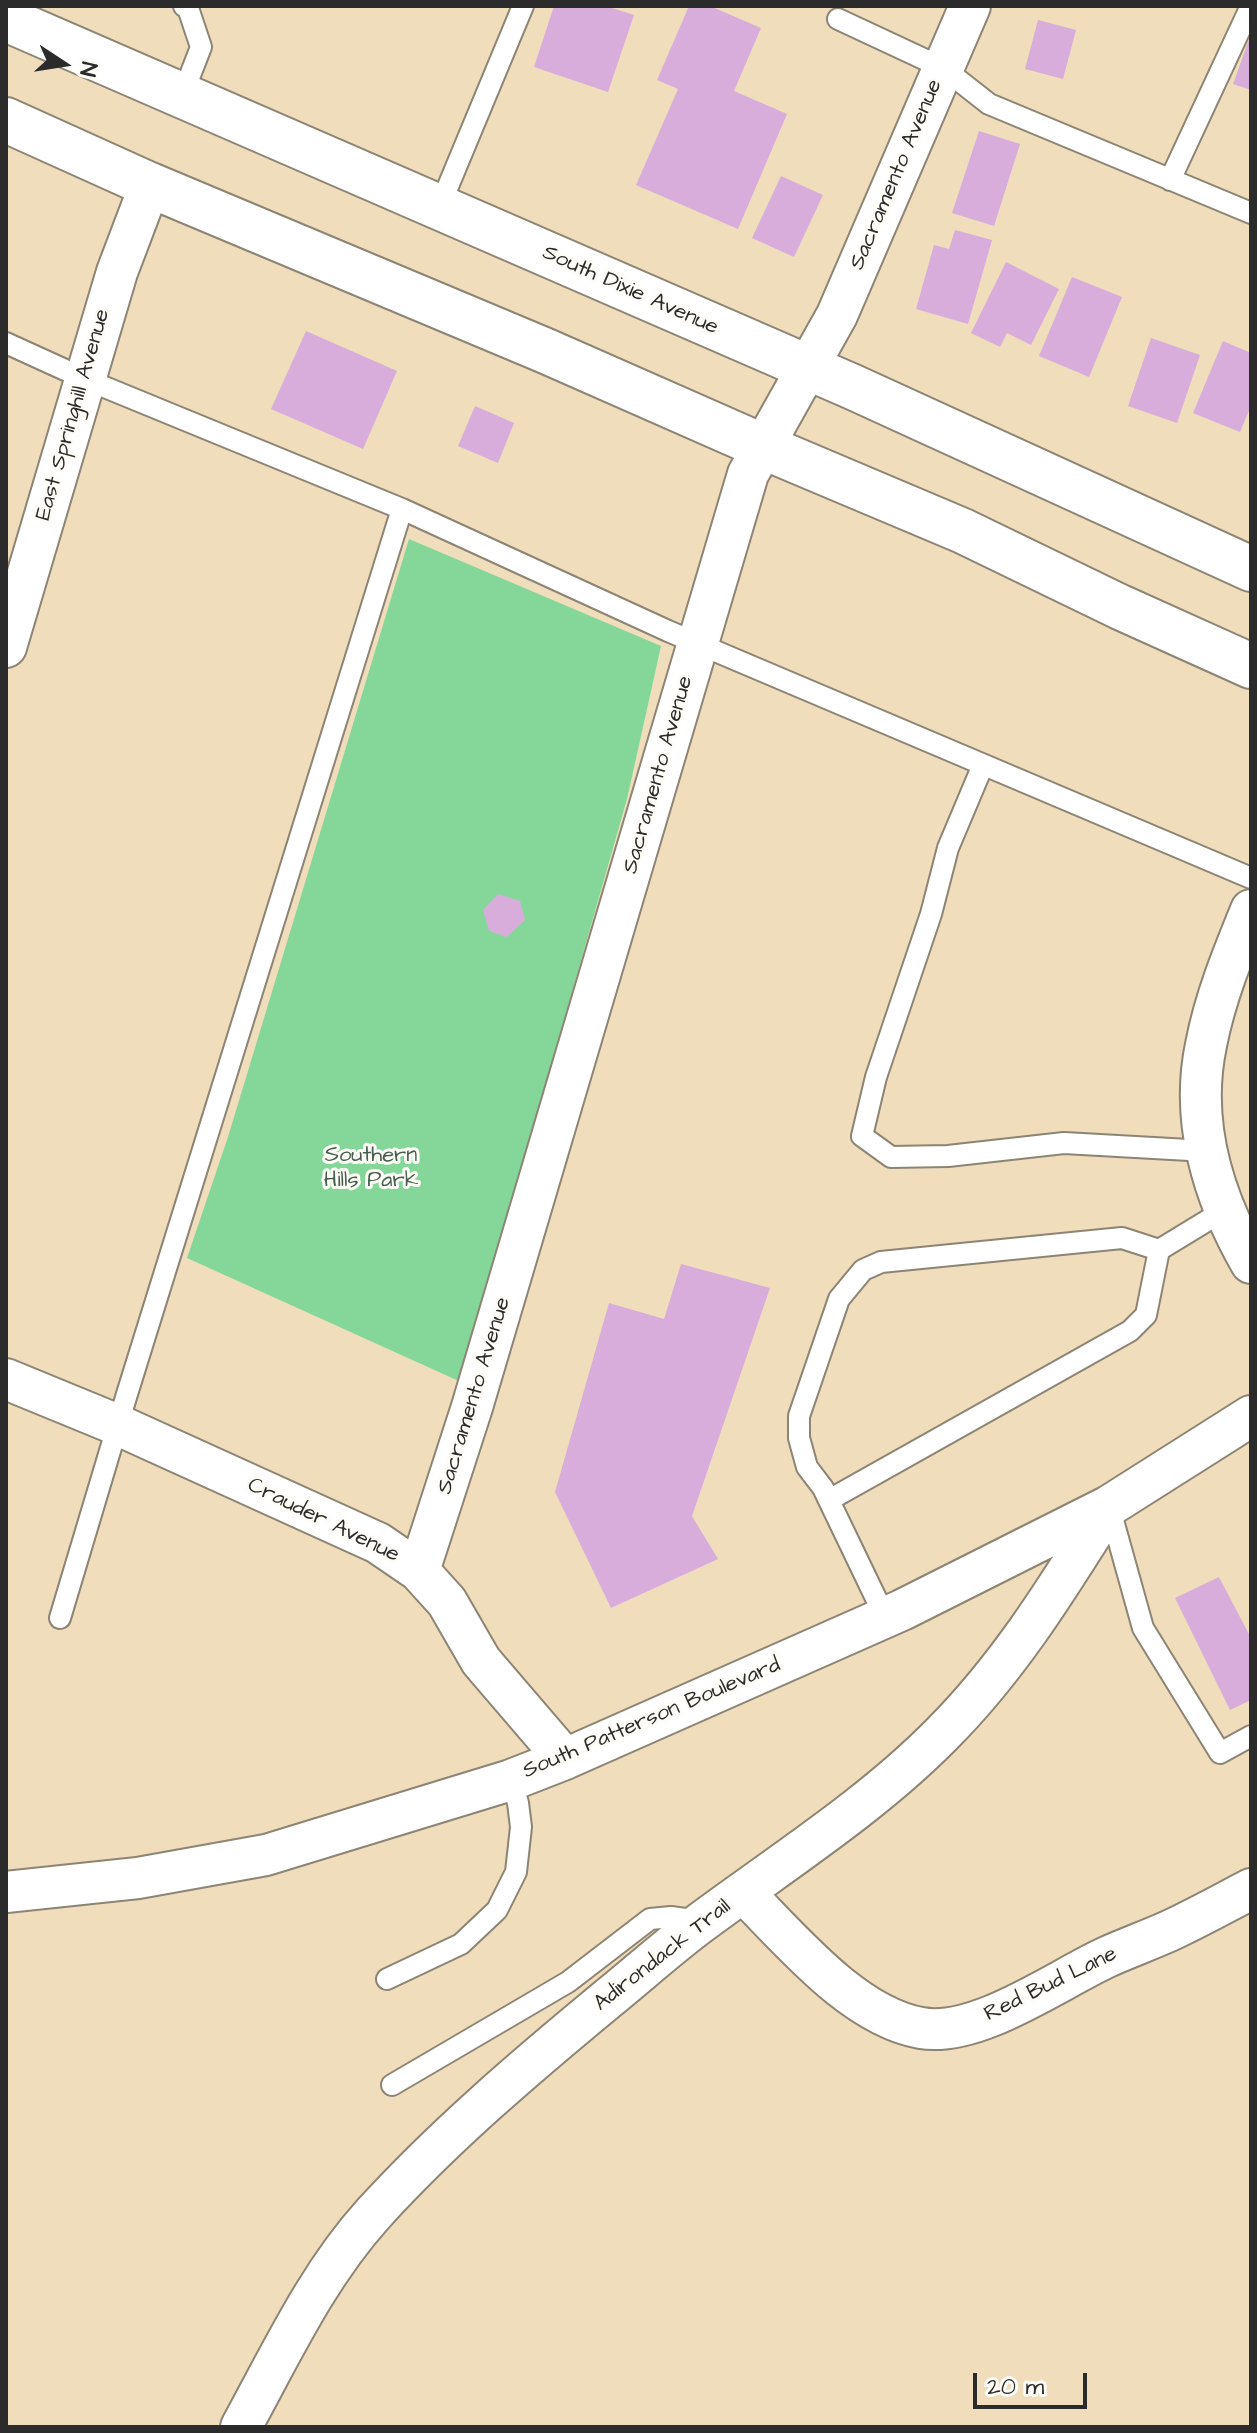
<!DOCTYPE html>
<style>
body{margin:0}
#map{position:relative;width:1257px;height:2433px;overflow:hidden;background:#efddbc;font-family:"Architects Daughter",sans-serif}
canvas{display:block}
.frame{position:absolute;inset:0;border:8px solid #2b2b2b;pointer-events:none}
.north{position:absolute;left:24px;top:24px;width:80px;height:80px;-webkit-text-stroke:6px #fdfcf7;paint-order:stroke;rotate:102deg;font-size:22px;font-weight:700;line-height:32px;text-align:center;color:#2b2b2b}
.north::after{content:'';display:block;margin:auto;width:28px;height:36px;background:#2b2b2b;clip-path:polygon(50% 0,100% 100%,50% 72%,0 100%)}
.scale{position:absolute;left:973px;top:2373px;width:114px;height:36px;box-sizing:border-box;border:4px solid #2b2b2b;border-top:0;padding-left:10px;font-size:24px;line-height:28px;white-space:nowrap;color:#2b2b2b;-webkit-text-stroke:6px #fdfcf7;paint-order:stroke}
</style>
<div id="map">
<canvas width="1257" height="2433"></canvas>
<div class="frame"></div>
<div class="north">N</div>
<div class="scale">20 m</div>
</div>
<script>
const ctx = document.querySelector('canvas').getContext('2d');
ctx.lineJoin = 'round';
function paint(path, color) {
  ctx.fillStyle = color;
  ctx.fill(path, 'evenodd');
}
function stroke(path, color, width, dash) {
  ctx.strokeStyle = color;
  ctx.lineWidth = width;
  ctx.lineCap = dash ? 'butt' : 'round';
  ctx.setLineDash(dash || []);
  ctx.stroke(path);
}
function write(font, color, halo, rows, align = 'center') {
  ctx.font = font + ' "Architects Daughter",sans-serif';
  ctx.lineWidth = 6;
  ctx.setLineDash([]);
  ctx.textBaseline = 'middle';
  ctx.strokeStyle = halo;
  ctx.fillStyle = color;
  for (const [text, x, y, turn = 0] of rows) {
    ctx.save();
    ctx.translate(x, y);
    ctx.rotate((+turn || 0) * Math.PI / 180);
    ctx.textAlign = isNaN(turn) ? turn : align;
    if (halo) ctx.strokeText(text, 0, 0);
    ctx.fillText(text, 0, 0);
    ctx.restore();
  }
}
paint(new Path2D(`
 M409,539L661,646L627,799L461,1382L187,1258L228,1137Z`), '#84d799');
paint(new Path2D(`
 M554,6H606L634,15L608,92L534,67Z
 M689,6H710L761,28L734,91L787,114L738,229L636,185L678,89L657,80Z
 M1038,20L1076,30L1063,79L1025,69Z
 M1251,34V90L1233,84Z
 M979,131L1020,144L994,226L952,213Z
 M781,176L823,195L794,257L752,238Z
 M955,230L992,240L968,324L916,309L934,245L949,249Z
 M1006,262L1059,289L1031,345L1007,333L1000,347L971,333Z
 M1072,277L1122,297L1089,377L1039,356Z
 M306,331L397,371L363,449L271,409Z
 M1151,338L1200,355L1177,423L1128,406Z
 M1223,341L1251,353V406L1240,432L1193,413Z
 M475,406L514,423L498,463L458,446Z
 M498,894L520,901L525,920L507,937L489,931L483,910Z
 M681,1264L770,1288L692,1516L718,1559L611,1608L555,1492L609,1303L664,1319Z
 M1219,1577L1251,1638V1700L1230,1710L1175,1598Z`), '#d9addb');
const service = new Path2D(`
 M838,19L943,68L989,104L1251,213
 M182,96L201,47L188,8L184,6
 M1170,180L1251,6
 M439,208L523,6
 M6,343L85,379L402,509L668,631L1251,878
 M983,765L948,848L931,914L876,1077L862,1136L891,1157L948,1156L1064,1143L1207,1151
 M829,1500L1130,1331L1146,1315L1159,1250
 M1109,1506L1143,1628L1220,1753L1251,1736
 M885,1617L823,1488L807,1467L799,1438V1416L839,1299L863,1270L881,1262L1122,1238L1159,1250L1223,1211
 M60,1618L127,1394L402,509
 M387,1979L461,1944L497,1910L516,1872L521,1827L518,1803L511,1780
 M392,2085L568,1982L650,1919L671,1917L685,1919L698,1924`);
const minor = new Path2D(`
 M6,647L117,272L150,185
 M1251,910C1233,954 1215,998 1206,1045C1190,1121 1213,1197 1251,1263
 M6,1379L118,1425L378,1543L419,1571L447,1602L481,1661L565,1759
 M419,1571L472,1407L748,474L837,315L970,6
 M6,1892L138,1878L266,1855L511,1780L565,1759L902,1610L1109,1506L1251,1416
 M744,1893C791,1940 853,2016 921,2028C977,2038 1057,1980 1107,1957C1127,1948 1149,1940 1169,1931C1197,1918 1224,1903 1251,1889
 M241,2427C281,2354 317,2276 373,2214C443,2137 524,2068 605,2001C636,1976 667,1948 699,1924C781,1863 870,1807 942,1734C1010,1666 1058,1587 1109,1506`);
const primary = new Path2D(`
 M6,19L853,387L1251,569
 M6,120L150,185L546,351L764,447L963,531L1120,607L1251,666`);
stroke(service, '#8d8474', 24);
stroke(minor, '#8d8474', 44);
stroke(primary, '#8d8474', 48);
stroke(service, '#fff', 20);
stroke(minor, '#fff', 40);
stroke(primary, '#fff', 44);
write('22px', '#2b2b2b', '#fdfcf7', [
 ["Sacramento Avenue",897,175,-67],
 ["South Dixie Avenue",630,291,24],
 ["East Springhill Avenue",74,415,-74],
 ["Sacramento Avenue",659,775,-74],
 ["Sacramento Avenue",475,1396,-73],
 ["Crauder Avenue",323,1521,26],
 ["South Patterson Boulevard",652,1719,-23],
 ["Adirondack Trail",663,1956,-38],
 ["Red Bud Lane",1051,1985,-26]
]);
write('22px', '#465f4c', '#fdfcf7', [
 ["Southern",371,1156],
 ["Hills Park",371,1181]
]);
</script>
